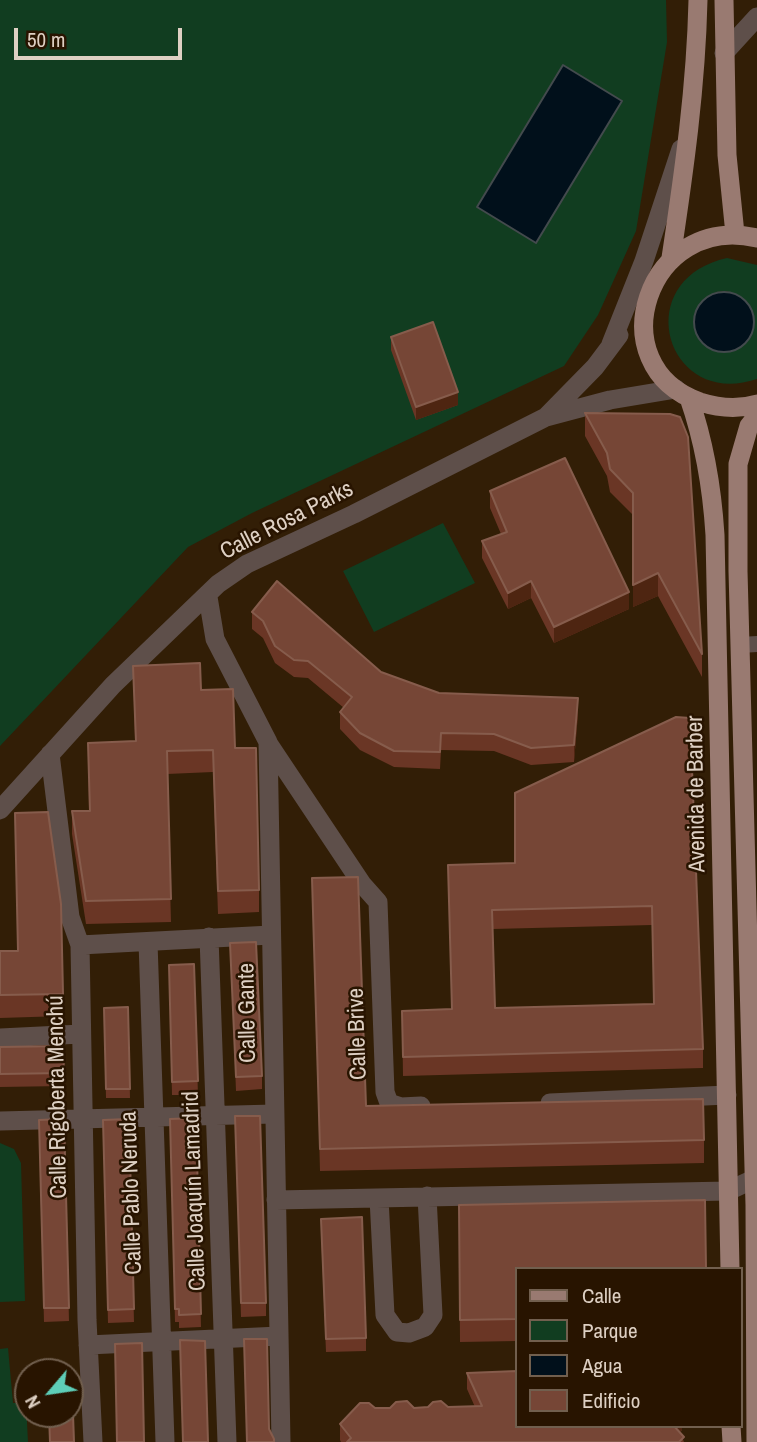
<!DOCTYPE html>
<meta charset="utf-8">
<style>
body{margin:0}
#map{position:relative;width:757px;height:1442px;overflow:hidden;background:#321e06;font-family:"Archivo Narrow",sans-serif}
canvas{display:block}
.legend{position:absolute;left:515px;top:1267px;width:228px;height:161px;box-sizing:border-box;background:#281400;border:2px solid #715f4e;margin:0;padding:9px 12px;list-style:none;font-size:21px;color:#ded0c3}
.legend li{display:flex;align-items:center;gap:14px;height:35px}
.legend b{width:35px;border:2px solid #715f4e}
.north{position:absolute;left:14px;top:1358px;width:70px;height:70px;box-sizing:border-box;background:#281400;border:2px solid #715f4e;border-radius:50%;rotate:241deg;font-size:19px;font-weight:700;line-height:28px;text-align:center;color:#ded0c3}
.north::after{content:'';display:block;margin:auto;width:24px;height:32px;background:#5eceb8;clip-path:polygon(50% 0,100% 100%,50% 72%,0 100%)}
.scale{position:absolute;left:14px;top:28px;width:168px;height:32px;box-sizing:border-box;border:4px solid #ded0c3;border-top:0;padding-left:9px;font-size:21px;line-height:24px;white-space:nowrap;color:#ded0c3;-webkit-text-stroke:5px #281400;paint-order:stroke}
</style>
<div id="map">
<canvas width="757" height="1442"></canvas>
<ul class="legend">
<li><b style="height:9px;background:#997a71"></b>Calle</li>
<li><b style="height:19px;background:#113d20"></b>Parque</li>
<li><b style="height:19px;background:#01101b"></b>Agua</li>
<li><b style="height:19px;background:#764636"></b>Edificio</li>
</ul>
<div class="north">N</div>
<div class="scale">50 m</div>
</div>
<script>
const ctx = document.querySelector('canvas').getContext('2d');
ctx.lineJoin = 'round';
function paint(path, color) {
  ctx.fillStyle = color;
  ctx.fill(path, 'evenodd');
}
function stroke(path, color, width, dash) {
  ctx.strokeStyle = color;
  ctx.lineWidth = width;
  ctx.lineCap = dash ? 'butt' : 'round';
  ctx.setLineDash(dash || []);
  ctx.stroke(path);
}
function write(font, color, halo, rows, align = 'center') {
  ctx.font = font + ' "Archivo Narrow",sans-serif';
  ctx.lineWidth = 5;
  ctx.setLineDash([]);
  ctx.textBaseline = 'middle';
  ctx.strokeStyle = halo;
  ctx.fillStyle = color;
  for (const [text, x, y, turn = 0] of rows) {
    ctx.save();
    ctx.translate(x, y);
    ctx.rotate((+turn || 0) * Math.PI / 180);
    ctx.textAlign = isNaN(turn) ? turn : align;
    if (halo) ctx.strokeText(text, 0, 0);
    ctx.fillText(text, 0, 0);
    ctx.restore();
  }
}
paint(new Path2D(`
 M0,0H666L667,42L636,231L598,315L564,366L252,513L188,547L0,746Z
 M727,258L757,265V379C666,410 628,280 727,258ZM726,291L736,294L754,317L751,336L700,303L716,292Z
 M443,523L475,583L374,632L343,571Z
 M0,1143L14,1149L21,1163L25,1301L0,1302Z
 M8,1348L13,1403H26L28,1442H0V1349Z`), '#113d20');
const water = new Path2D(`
 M563,65L622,101L536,243L477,207Z
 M694 322a30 30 0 1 1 60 0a30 30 0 1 1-60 0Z`);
paint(water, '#01101b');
stroke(water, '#434a4d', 2);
stroke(new Path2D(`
 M741,645L757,644`), '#5e4f4a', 16);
stroke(new Path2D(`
 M724,53L757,17
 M611,344L644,261L681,149
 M546,417L595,367L619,335
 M208,597L215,639L268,742L281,1442
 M268,743L362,884L378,902L385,1092L389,1103L401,1107L421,1106
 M50,754L70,917L80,945L87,1320L93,1442
 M0,810L113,685L218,584L247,564L354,514L546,417L610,400L676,389
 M209,937L227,1442
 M148,942L165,1442
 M80,945L271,935
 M0,1038L81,1034
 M550,1103L727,1095
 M0,1121L274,1114
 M379,1198L385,1315L397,1332L409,1333L425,1327L433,1315L427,1196
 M276,1200L728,1191L754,1179
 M88,1345L279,1336`), '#5e4f4a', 19);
stroke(new Path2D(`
 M724,0L727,155L735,234
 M757,238C647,212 597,366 700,402C719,408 737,410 757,404
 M671,258C684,172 696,87 698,0
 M689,398C705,444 712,487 715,535L730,1269
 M731,1426L732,1442
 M756,1442L755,1205L738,571V464L749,426L757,416`), '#997a71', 19);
paint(new Path2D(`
 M391,337L458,405L416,420L391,350Z
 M585,413L670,414L702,654V677L658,596L633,607V515L610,492L607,476L585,436Z
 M490,491L629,609L554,643L531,598L508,609L482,558V541L501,534L490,508Z
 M252,612L381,672L439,693L578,714L574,762L531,765L494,751L441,750L440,769L394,767L360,750L340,729V712L344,708L308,678L294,677L275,663L263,638L252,629Z
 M133,666L201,690L235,748L259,890V912L218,914L213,772L167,774L171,922L86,924L72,834V811H89L88,743L135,741Z
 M676,717L703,1049V1068L403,1076L402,1011L452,1009L448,865L515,863ZM652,925L654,1004L495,1008L493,929Z
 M15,813L63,994V1016L0,1018V951H18Z
 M312,878L366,1106L704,1140V1163L320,1171Z
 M230,943L262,1076V1089L236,1091Z
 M194,964L198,1095H172L169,965Z
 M128,1007L130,1098H106L104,1008Z
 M63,1046L64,1086L0,1087V1047Z
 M196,1118L201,1327L179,1328V1322H175L170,1119Z
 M64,1119L69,1321L44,1322L39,1133Z
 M129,1119L134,1322L108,1323L103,1120Z
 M235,1130L266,1303V1316L241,1317Z
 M459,1205L517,1269V1341L460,1342Z
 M321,1232L366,1338V1351L326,1352Z
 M467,1373L517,1426H682V1430L680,1432L684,1442H341L340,1440V1424L375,1408L475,1407L467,1389Z`), '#6a3625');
paint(new Path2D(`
 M458,392V405L416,420V407Z
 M658,573V596L633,607V585Z
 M531,581V598L508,609V593Z
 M629,592V609L554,643V627Z
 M578,698V714L574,762V745Z
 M671,1426H682V1430L671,1439Z`), '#4e2511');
const building = new Path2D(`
 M433,322L458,392L416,407L391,337Z
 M585,413L670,414L680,417L688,437L702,654L658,573L633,585V493L610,469L607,453Z
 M565,458L629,592L554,627L531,581L508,593L482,541L507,532L490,491Z
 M277,581L381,672L439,693L578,698L574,745L531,748L494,734L441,733L440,752L394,751L360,733L340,712L352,697L308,661L294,660L275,646L263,621L252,612Z
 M200,663L201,690L233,689L235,748H256L259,890L218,891L213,750L167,751L171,899L86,901L72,811H90L88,743L136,741L133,666Z
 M676,717L690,718L703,1049L403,1057L402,1011L452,1009L448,865L515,863V793ZM652,906L654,1004L495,1008L492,910Z
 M48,812L61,904L63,994L0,995V951H18L15,813Z
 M358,877L366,1106L703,1099L704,1140L320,1149L312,878Z
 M256,942L262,1076L236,1077L230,943Z
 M194,964L198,1081L172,1082L169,965Z
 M128,1007L130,1089H106L104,1008Z
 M63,1046L64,1073L0,1074V1047Z
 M235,1116H260L266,1303H241Z
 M196,1118L201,1314L179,1315V1309H175L170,1119Z
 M64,1119L69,1308H44L39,1120Z
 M129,1119L134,1309L108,1310L103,1120Z
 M705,1200L706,1269H517V1319L460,1320L459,1205Z
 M362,1217L366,1338L326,1339L321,1219Z
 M244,1339H267L269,1429L274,1439V1442H247Z
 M180,1340L205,1341L208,1442H183Z
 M142,1343L144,1442H117L115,1344Z
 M517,1371V1426H674L684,1437L679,1442H347L351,1438L340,1424L360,1403H369L375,1408H390L396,1402L407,1401L414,1408L428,1407L433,1402L441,1401L448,1407L482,1406L467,1373Z
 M70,1386H72L74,1442H50L49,1414H70Z`);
paint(building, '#764636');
stroke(building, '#865c4c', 2);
write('23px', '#ded0c3', '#281400', [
 ["Calle Rosa Parks",287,521,-27],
 ["Avenida de Barber",697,794,-91],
 ["Calle Gante",248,1013,-91],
 ["Calle Brive",358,1034,-92],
 ["Calle Rigoberta Menchú",58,1097,-91],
 ["Calle Joaquín Lamadrid",195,1191,-92],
 ["Calle Pablo Neruda",132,1193,-92]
]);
</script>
